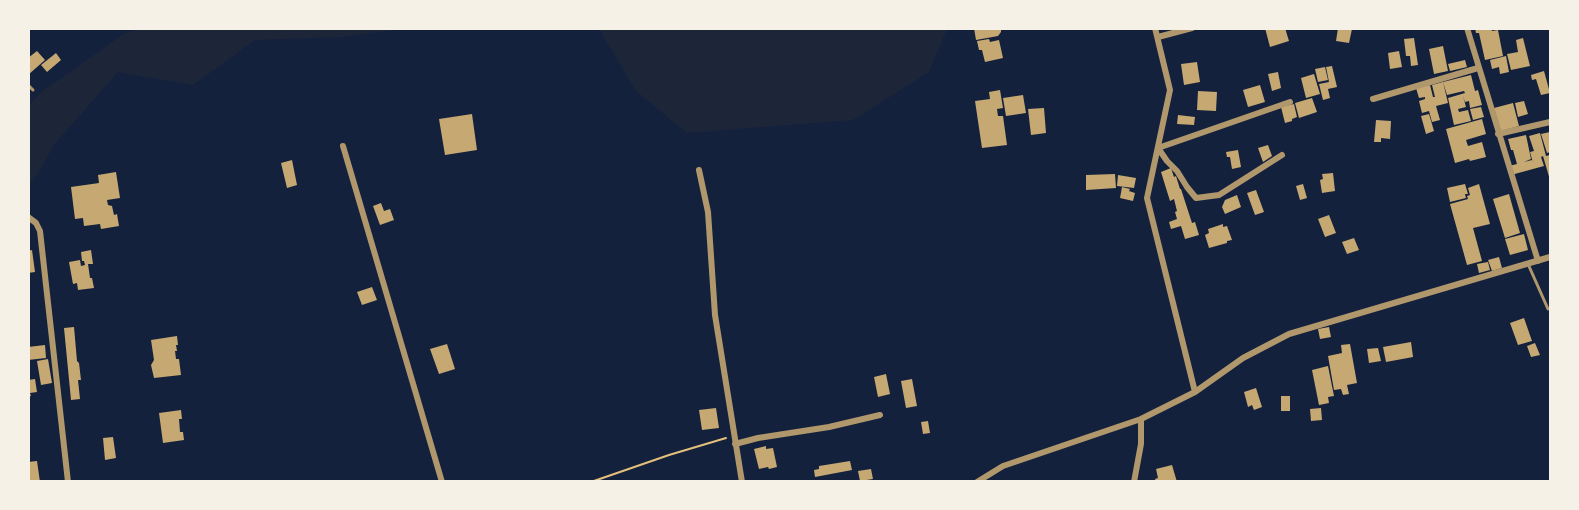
<!DOCTYPE html>
<style>
body{margin:0}
#map{position:relative;width:1579px;height:510px;overflow:hidden;background:#14213d;font-family:Montserrat,sans-serif}
canvas{display:block}
.frame{position:absolute;inset:0;border:30px solid #f6f1e7;pointer-events:none}
</style>
<div id="map">
<canvas width="1579" height="510"></canvas>
<div class="frame"></div>
</div>
<script>
const ctx = document.querySelector('canvas').getContext('2d');
ctx.lineJoin = 'round';
function paint(path, color) {
  ctx.fillStyle = color;
  ctx.fill(path, 'evenodd');
}
function stroke(path, color, width, dash) {
  ctx.strokeStyle = color;
  ctx.lineWidth = width;
  ctx.lineCap = dash ? 'butt' : 'round';
  ctx.setLineDash(dash || []);
  ctx.stroke(path);
}
paint(new Path2D(`
 M142,29V28L401,29L343,37L255,40L193,85L118,72L53,146L38,174L29,184V105L40,93L125,33Z
 M599,29H947L929,72L853,120L687,133L636,91Z`), '#1d2539');
paint(new Path2D(`
 M974,28H1001V32L998,36L976,40Z
 M1265,28H1285L1289,41L1270,47Z
 M1338,28L1352,29L1349,43L1336,41Z
 M1475,28H1491L1492,31L1498,30L1503,56L1485,60L1479,33H1476Z
 M1414,38L1418,65L1411,66L1410,56H1406L1404,39Z
 M1523,38L1530,66L1511,70L1507,54L1518,52L1516,40Z
 M989,39L990,42L999,40L1003,58L985,62L982,50H979L977,41Z
 M1443,46L1448,71L1434,74L1429,49Z
 M37,51L45,60L28,75V58Z
 M1399,51L1402,67L1390,69L1388,53Z
 M56,53L61,60L47,72L41,65Z
 M1506,56L1509,72L1500,74L1499,67L1492,69L1490,60Z
 M1465,60L1467,67L1450,71L1448,64Z
 M1197,62L1200,82L1184,85L1181,64Z
 M1332,66L1337,87L1328,89L1330,98L1323,100L1319,84L1329,82L1326,67Z
 M1325,67L1328,80L1318,82L1315,69Z
 M1544,71L1550,93L1541,95L1536,79L1532,80L1531,75Z
 M1278,72L1281,88L1272,91L1268,74Z
 M1314,74L1320,94L1306,98L1301,78Z
 M1471,75L1475,91L1478,90L1482,105L1470,108L1469,101L1465,102L1463,96L1466,107L1458,109L1459,112L1468,110L1471,121L1454,125L1448,98L1465,93L1464,91L1447,95L1443,82Z
 M1443,82L1448,103L1436,106L1440,120L1432,122L1429,111L1422,113L1419,101L1425,99V97L1419,98L1416,88L1430,85L1433,97H1435L1432,85Z
 M1260,85L1265,102L1248,107L1243,90Z
 M1000,90L1003,108L997,109L998,116H1003L1007,145L982,148L975,101L990,99L989,92Z
 M1198,91L1217,92L1216,111L1197,110Z
 M1023,95L1026,113L1006,116L1003,98Z
 M1312,98L1317,112L1299,118L1295,103Z
 M1524,101L1528,114L1518,117L1515,103Z
 M1513,103L1519,126L1501,131L1494,108Z
 M1294,104L1297,117L1292,119V121L1285,123L1281,107Z
 M1481,107L1484,117L1473,120L1470,109Z
 M1044,108L1046,133L1031,135L1028,109Z
 M472,114L477,150L445,155L439,119Z
 M1429,114L1434,131L1426,134L1421,116Z
 M1178,115L1195,117L1194,125L1177,124Z
 M1482,119L1486,134L1466,140L1468,146L1482,142L1486,157L1470,161L1469,159L1455,163L1446,129Z
 M1376,120L1391,121L1390,139L1381,138V142H1374Z
 M1550,132V152L1547,153L1541,134Z
 M1540,133L1546,156L1550,155V180L1543,156L1541,157L1544,166L1511,175L1509,166L1517,164L1513,150H1511L1508,139L1526,135L1531,159L1524,162L1532,160L1533,163L1530,152L1534,151L1529,136Z
 M1268,145L1272,156L1263,162L1258,148Z
 M1238,150L1241,167L1232,169L1230,157H1227L1226,152Z
 M292,160L297,185L287,188L281,163Z
 M1171,168L1174,177L1176,176L1180,189H1181L1192,223L1195,222L1199,235L1185,239L1181,226L1171,229L1169,222L1177,219L1175,212L1177,211L1174,199L1170,201L1161,172Z
 M116,172L120,198L107,200L108,205L112,206L114,215L117,214L119,226L101,229L100,224L84,226L83,218L75,219L71,187L99,183L98,175Z
 M1333,173L1335,191L1322,193L1320,180L1323,179L1322,174Z
 M1115,174L1116,188L1086,190V175Z
 M1118,175L1136,178L1134,188L1117,186Z
 M1303,184L1307,198L1300,200L1296,186Z
 M1465,184L1468,194H1465L1466,198L1450,202L1447,188Z
 M1479,184L1490,224L1473,228L1482,261L1467,265L1450,204L1468,199L1467,196L1470,195L1468,188Z
 M1122,187L1130,189L1129,191L1135,193L1133,201L1120,198Z
 M1256,190L1264,212L1255,215L1247,193Z
 M1509,194L1520,233L1505,238L1493,199Z
 M1237,195L1241,207L1225,214L1222,207L1225,200Z
 M381,203L384,211L390,209L394,220L380,225L373,206Z
 M1329,215L1336,233L1325,237L1318,219Z
 M1223,224V227L1227,226L1232,240L1227,241V243L1209,248L1205,235L1209,233L1208,229Z
 M1524,234L1528,250L1510,255L1505,239Z
 M1354,238L1359,250L1347,254L1342,242Z
 M32,250L35,272L28,273V251Z
 M91,250L93,264H88L90,278H92L94,288L78,290L77,283L73,284L69,262L80,260L81,266L85,265L84,261H82L81,252Z
 M1499,257L1502,268L1492,271L1488,260Z
 M1488,262L1490,270L1479,273L1477,264Z
 M372,287L377,300L362,305L357,292Z
 M1524,318L1532,341L1518,345L1510,323Z
 M74,327L77,361L79,363L81,380H78L80,399L71,400L64,328Z
 M1329,327L1331,337L1320,339L1318,329Z
 M177,336L178,345H176L177,351H175L176,359H179L181,375L154,378L151,365L154,360L151,340Z
 M1411,342L1413,357L1386,362L1383,347Z
 M1535,343L1540,355L1531,357L1527,346Z
 M447,344L455,369L439,374L430,349Z
 M1350,344L1357,383L1347,385L1349,394L1343,395L1341,389L1334,390L1328,356L1342,353L1341,345Z
 M45,345L46,358L28,360V347Z
 M1378,348L1381,361L1369,363L1367,349Z
 M48,359L52,383L41,385L37,361Z
 M1328,366L1334,396L1328,397L1329,403L1319,405L1312,370Z
 M886,374L890,394L878,397L874,377Z
 M35,379L37,392L30,393L31,396L28,397V380Z
 M912,379L917,406L906,408L901,381Z
 M1256,388L1262,407L1254,410L1252,405L1248,407L1244,392Z
 M1281,396H1290V411H1281Z
 M716,408L719,428L702,430L699,410Z
 M1321,408L1322,420L1311,421L1310,409Z
 M181,410L182,419H179L180,432H183L184,440L163,443L159,413Z
 M928,421L930,433L923,434L921,422Z
 M113,437L116,458L105,460L103,438Z
 M766,446V449L773,448L777,467L769,469L768,467L759,469L754,449Z
 M37,461L40,482H28V462Z
 M850,461L852,470L815,477L814,470L819,469V466Z
 M1172,465L1177,482H1156L1155,479L1158,478L1156,469Z
 M871,469L873,479L860,481L858,471Z`), '#c6a872');
stroke(new Path2D(`
 M591,482L669,455L726,438`), '#e5c07b', 2);
stroke(new Path2D(`
 M28,85L33,90
 M1528,264L1548,309`), '#b1986c', 3);
stroke(new Path2D(`
 M1155,28L1170,90L1147,198L1195,392
 M1467,28L1538,261
 M1158,37L1192,28
 M1373,99L1478,68
 M1498,134L1550,122
 M343,146L442,482
 M1282,155L1219,195L1196,198L1187,187L1177,171L1167,161L1158,148L1290,102
 M699,170L708,212L715,315L742,482
 M28,217L36,223L40,231L68,482
 M735,444L758,438L829,427L880,415
 M977,482L1003,466L1141,419L1195,392L1243,358L1289,334L1550,257
 M1134,482L1141,444V419`), '#b1986c', 6);
</script>
